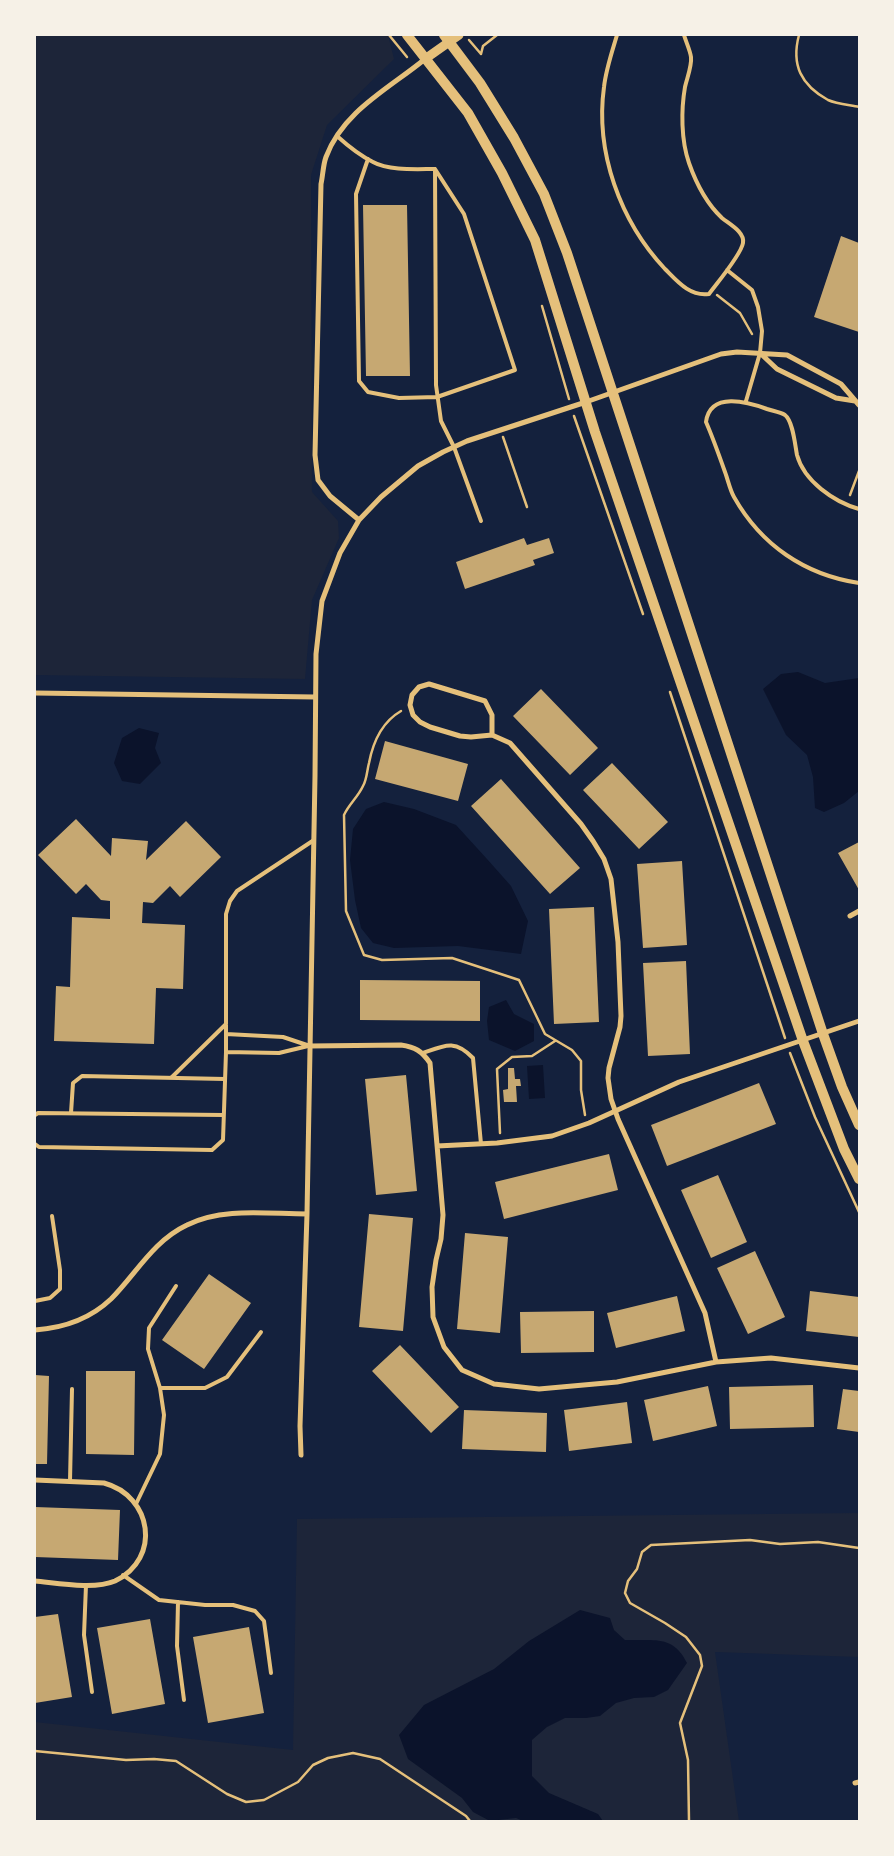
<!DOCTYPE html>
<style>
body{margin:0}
#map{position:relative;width:894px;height:1856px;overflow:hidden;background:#14213d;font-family:"Titillium Web",sans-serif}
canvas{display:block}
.frame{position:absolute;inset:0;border:36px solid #f6f1e7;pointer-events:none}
</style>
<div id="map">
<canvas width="894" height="1856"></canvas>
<div class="frame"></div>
</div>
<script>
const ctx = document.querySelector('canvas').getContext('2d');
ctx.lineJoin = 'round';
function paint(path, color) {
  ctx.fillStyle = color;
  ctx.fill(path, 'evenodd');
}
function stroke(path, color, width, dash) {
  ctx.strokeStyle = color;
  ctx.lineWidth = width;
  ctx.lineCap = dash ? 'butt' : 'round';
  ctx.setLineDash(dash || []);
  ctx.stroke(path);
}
paint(new Path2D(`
 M35,35H388L394,59L327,125L311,175L312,492L338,521L339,538L312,600L305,679L35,675Z
 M859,1513V1657L715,1652L739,1821H35V1722L293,1750L297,1519Z`), '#1d2539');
paint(new Path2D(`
 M798,672L825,683L859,678V791L844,803L824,812L815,808L813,777L807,755L786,735L763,689L781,674Z
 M139,728L159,733L155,748L161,763L140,784L122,781L114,763L122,738Z
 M384,802L414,809L456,825L487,859L511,886L528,921L521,954L458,946L394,948L373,943L361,928L355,900L350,860L353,829L366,809Z
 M506,1000L514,1014L534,1024V1041L515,1051L489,1040L487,1021L489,1007Z
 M543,1065L545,1098L529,1099L527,1066Z
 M580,1610L610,1618L614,1630L625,1640C653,1641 673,1634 687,1663L668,1690L654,1697L634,1698L616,1703L600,1716L586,1718H565L547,1727L532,1740V1776L549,1793L598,1814L603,1821H523L516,1818L490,1821L473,1812L462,1798L408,1759L399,1735L424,1705L494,1669L529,1641Z`), '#0b132b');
paint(new Path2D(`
 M363,205H407L410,376H366Z
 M841,236L859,243V332L814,317Z
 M524,538L527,545L549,538L554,553L533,560L535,565L465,589L456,562Z
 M541,689L598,748L570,775L513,716Z
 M385,741L468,764L458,801L375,779Z
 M612,763L668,822L639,849L583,790Z
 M501,779L580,868L550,894L471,806Z
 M76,819L111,856L112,838L148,841L146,860L186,821L221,857L180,897L170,886L153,903L143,902L142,923L185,925L183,989L156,988L154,1044L54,1041L56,986L70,987L72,917L110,919V901L101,900L86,884L76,894L38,855Z
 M859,842V890L838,853Z
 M682,861L687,945L643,948L637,864Z
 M594,907L599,1022L554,1024L549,909Z
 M686,961L690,1054L648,1056L643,963Z
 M360,980L480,981V1021L360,1020Z
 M508,1068H514L515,1079H520L521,1086H516L517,1102H504L503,1090L508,1089Z
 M406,1075L417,1191L376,1195L365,1079Z
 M759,1083L776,1124L667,1166L651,1125Z
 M609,1154L618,1190L504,1219L495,1182Z
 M718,1175L747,1242L711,1258L681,1190Z
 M369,1214L413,1218L403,1331L359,1327Z
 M465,1233L508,1237L500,1333L457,1329Z
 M755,1251L785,1317L748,1334L717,1268Z
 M209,1274L251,1303L204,1369L162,1340Z
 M810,1291L859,1297V1337L806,1331Z
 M677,1296L685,1331L616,1348L607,1313Z
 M594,1311V1352L521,1353L520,1312Z
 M400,1345L459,1407L431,1433L372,1371Z
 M86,1371H135L134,1455L86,1454Z
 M35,1375L49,1376L47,1464H35Z
 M813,1385L814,1427L730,1429L729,1387Z
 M708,1386L717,1426L653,1441L644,1400Z
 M843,1389L859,1391V1432L837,1429Z
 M627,1402L632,1443L569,1451L564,1410Z
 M464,1410L547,1413L546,1452L462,1449Z
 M35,1507L120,1510L118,1560L35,1557Z
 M58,1614L72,1697L35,1703V1617Z
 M150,1619L165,1704L112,1714L97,1628Z
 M249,1627L264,1713L208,1723L193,1637Z`), '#c6a872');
stroke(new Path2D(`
 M389,35L407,57
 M799,35C791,65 801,85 828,100C837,104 850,105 859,107
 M469,40L481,54
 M481,54L483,46L497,35
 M717,295L740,313L752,334
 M542,306L569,399
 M574,416L643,614
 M503,437L527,507
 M850,495L859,471
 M670,692L785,1038
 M401,711C382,722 373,742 369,763C367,770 367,779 363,786C358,797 349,804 344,815L346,911L364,955L382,960L452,958L519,980L545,1034L572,1050L581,1061V1090L585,1115
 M790,1053L815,1117L859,1212
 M500,1133L497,1069L512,1057L532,1056L555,1041
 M35,1751L126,1760L154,1759L176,1761L227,1794L246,1802L264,1800L298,1782L313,1765L328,1758L353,1753L380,1759L466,1816L470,1821
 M689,1821L688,1760L680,1723L702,1666L700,1655L686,1637L665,1623L630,1603L625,1593L628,1581L637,1569L642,1552L651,1545L750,1540L780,1544L818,1542L859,1548`), '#e5c07b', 2.5);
stroke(new Path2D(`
 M617,35C612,52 606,69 604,87C595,152 620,221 665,269C677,281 690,297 709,294C717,283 741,255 743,243C745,232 729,224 722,218C706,203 696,183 689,163C681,140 681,110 685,87C687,78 692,66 691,57C690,50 686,42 684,35
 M337,136C348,146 359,155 373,162C389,171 417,169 435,169
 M368,159L356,194L359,381L368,392L399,398L437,397L515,370L464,214L435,169
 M435,169L436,385L441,421L454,447L481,521
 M727,270L752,290L758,307L762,331L760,353L746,401
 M859,509C834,502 804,481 797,455C795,445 793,421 785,415C780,412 773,411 767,409C748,402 710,391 706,422C713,438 719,455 725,472C728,480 730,490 734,497C761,545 805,575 859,583
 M226,1034L283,1037L310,1046
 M226,1052L279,1053L308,1046
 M423,1053C445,1045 455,1039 473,1058L481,1144
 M171,1078L226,1024
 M71,1113L73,1083L82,1076L225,1079
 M35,1115L38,1113L223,1115
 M35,1144L39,1147L212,1150L223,1140L226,1052V914L230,901L237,891L314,840
 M35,1301L50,1298L60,1289V1270L52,1216
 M160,1388H205L227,1377L261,1332
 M70,1481L72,1389
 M136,1504L160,1454L164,1415L160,1388L148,1349L149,1328L176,1286
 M123,1575L159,1600L205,1605H233L255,1611L264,1621L271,1673
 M86,1585L84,1635L92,1692
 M178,1602L177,1646L184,1700`), '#e5c07b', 4);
stroke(new Path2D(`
 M760,353L777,369L836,398L855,401
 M359,520L330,496L318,480L315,455L321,184C323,175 323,165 326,157C343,111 390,88 425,59
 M35,693L315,697
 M492,735V715L485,701L429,684L419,687L412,695L410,705L413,715L420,722L430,727L460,736L471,737L492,735L510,743L581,824L593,841L604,859L611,879L618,942L621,1016L620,1027L609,1068L608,1078L611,1099L618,1119L705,1313L716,1362
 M850,916L859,911
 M310,1046L401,1045C415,1047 422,1051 430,1063L443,1215L441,1239L436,1260L432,1287L433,1317L444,1347L462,1370L494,1384L539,1389L617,1382L716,1362L771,1358L859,1368
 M437,1146L497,1143L552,1136L589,1123L679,1082L859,1021
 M35,1330C63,1328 90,1319 111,1299C136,1274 153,1241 187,1225C222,1207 268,1214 307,1214
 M301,1455L300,1426L307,1214L315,776L316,654L322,601L340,553L359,520L381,497L418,466L443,452L467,441L586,402L721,354L737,352L787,355L841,384L859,405
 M35,1480L104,1483C152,1496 162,1558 115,1581C94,1590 57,1583 35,1581
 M855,1783L859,1782`), '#e5c07b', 5);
stroke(new Path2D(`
 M425,59L459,35`), '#e5c07b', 9);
stroke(new Path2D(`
 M407,35L468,113L502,173L535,240L595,432L803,1041L844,1149L859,1179
 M444,35L480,83L514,138L544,194L567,253L823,1034L842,1087L859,1125`), '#e5c07b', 10);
</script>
